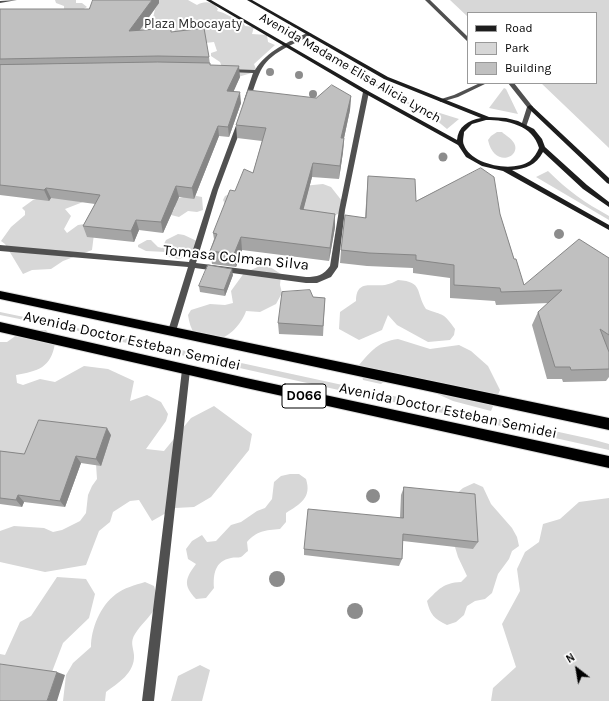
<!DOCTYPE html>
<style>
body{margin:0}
#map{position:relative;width:609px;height:701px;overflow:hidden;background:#fff;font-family:Karla,sans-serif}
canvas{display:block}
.legend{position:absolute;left:467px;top:12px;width:130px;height:72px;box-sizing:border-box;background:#fff;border:1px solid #999;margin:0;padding:5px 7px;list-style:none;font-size:12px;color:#000}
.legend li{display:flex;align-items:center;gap:8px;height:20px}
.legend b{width:20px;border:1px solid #999}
.north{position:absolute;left:557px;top:649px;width:40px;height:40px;-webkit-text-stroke:3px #fff;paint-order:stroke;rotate:329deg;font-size:11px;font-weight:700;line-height:16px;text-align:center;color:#000}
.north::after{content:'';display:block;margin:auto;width:14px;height:18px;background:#000;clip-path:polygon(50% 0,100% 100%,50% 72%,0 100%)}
</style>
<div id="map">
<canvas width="609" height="701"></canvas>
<ul class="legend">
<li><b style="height:5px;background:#1d1d1d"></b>Road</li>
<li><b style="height:11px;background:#d7d7d7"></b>Park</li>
<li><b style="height:11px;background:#c0c0c0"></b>Building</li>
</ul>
<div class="north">N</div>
</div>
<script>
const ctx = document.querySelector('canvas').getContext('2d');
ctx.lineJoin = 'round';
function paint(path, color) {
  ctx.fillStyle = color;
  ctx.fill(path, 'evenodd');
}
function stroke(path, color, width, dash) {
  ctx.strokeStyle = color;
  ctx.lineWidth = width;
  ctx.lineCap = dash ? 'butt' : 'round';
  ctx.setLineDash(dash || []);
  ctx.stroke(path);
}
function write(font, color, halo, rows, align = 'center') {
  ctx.font = font + ' Karla,sans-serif';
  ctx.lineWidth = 4;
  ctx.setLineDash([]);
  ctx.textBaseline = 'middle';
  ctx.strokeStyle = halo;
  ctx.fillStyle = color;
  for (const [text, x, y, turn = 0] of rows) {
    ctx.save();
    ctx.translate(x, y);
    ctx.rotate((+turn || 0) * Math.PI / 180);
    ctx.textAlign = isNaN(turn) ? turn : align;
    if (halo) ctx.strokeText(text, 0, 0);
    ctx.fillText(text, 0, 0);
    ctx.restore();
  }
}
paint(new Path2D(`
 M55,0H76V3H82L87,7L82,10L64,9V6L56,3Z
 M154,0H188L197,5C204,1 213,1 218,9L217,11C227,13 231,19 241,19L245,26L254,27L252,34L267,35L268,42L275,45L254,64L256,69L255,72L238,77L222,67L220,62L211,56V53L217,51L214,42L187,45L176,36L174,28L144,27L140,33L112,21L153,18L155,9L157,6L151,2Z
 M450,0H609V148L541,83H596V13H468V17Z
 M315,48L405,101L427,109L459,119L447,129L436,120L312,49Z
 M504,88L506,89L518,114L489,108Z
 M497,132H502C505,135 511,138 514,143C522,157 494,169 488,140L491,136Z
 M548,171C568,191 584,202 609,216V220L536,177Z
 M323,184L331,187L342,201L340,213L331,217L225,204L223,200L225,196L232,193Z
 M191,195L202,197L203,210L197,212L188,211L179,217L171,215L170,211H173L175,207L173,205L176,199Z
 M46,196L83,202L65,209L71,216L64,229L67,233L78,225L91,223L95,226L92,250L63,261L51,269L32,270L23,274L5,244L1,241L11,227L25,215V211L22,208L33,200Z
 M178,234L184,235L199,242L193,254L179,259L169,257L166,252L146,251L138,247V245L147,240H151L158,247L162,248L166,240Z
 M260,266L270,267L281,274L280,285L282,293L276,304L260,312L246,311C243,321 231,336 221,338C214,340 203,336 195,335C191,329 189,322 188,315L191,310L210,304L225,305L233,303L231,291L244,273Z
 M398,280C424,282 415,292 426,309C444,316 443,312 455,329L454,335L450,340L428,342L397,325L388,315L382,330L359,340L339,329L340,312L356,301C356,279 372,287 385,285C390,284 394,282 398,280Z
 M0,312L115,336L113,338L0,315Z
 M46,330L55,343C51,368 38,371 16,375L17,383L23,385L40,379L55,382L84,366L108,369L134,381L130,401L147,395L161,402L168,414L166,421L146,449L164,451L191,418L214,406L252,434L249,450L211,497L194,507L175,508L152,521L139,500L130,501L113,512L110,522L99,531L86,565L45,572L0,562V531L14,526L44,528L53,532L62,530L80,521L86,513L88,495L92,486L97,479L96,464L35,454L0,460V342H7L21,332Z
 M117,336L591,439L609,444V450L118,341L115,339Z
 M398,339L430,349L459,345L471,351L488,366L500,390L491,411L453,401L402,378L387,379L381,384L363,380L359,365C372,350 378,342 398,339Z
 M290,474H299L306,479C312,498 300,504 286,513V522L280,529C265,530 257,531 247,542L248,551C246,552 243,556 241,557C238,558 234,557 231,558C215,561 213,574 214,588L206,598L196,599C183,585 185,579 196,564L188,559L186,549L192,541L202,535L207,542L216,541L231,525L241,522L257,511L265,508L272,499L274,482L281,476Z
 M474,483L483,487L491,504L512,528L517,537L519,546L512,551L509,559L498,574L492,593L485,599L475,601L467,606L464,615L456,622L447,625C434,619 430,614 427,601C439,589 443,583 461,582L467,576L458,557L455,547L461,539L455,495L463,488Z
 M609,498V701H491L493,688L516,667L502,624L520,591L517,569L525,552L539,542L543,524L560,519L579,502Z
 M57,577L86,579L95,594L89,618L63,643L50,677L0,698V654L5,655L20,622L31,616Z
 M145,582L154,586C163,611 146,616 135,634C130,642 133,646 134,655C135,673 118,683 106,692L105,701H63L66,675L73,663L91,647C91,629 100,606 116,594C124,588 135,585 145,582Z
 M200,665L210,670L202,701H171L178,676Z`), '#d7d7d7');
const highway = new Path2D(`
 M0,291L609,418V430L0,299Z
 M0,322L246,378L609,456V468L246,388L0,332Z`);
stroke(highway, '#dbdbdb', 2);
paint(new Path2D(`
 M425,0H430L468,37V42Z
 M480,83H487L458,97L441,102L438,100L454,95Z
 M508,83H514L533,107L526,127H522L521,126L527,107Z`), '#505050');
paint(new Path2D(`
 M17,0L0,3V1Z
 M307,33L312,34C305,39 296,42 289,46C260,61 260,71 250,100L245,101L244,100L253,73L229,72L226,70L227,69L255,70C267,51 288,42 307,33Z
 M366,90L369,92L345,210L338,267L331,277L317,283H306L195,268L176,331L175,333H169L168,331L188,267L0,251V245L189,262L212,190L237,123L240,121L243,123L218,190L196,263L306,277C317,277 324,275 330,266L339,210L363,92Z
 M186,367L189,368L190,370L154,701H142L182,370L183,368Z`), '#505050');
paint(new Path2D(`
 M206,0H211L368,91L457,140C458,127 468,120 481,118L384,79L247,0H252L388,77L489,117L506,118L518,121L534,129L542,139L545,147L587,185L609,202V207L583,189L543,152C536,165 526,169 512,170L609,225V230L503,171L482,166L466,157L458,145L364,93ZM486,120C507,120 533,125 539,148C537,153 534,157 530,161C513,173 471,165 464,145C462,141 464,136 464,132L472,124Z
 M530,105L532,106L609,178V184L607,183L528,108L527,107Z`), '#1d1d1d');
paint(highway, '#000');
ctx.fillStyle = '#8c8c8c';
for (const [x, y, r] of [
 [270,72,4],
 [299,75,4],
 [313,94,4],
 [443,157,4.5],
 [559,234,5],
 [373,496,7],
 [277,579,8],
 [355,611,8]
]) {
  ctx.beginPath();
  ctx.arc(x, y, r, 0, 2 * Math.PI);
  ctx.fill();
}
paint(new Path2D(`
 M159,3L140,30L171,28V32L209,57L210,65L240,77L233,91L241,103L229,137L219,136L194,199L179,197L163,233L139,230L134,242L87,237L83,226L95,204L51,198L49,201L0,195V9H89Z
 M351,96L350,110L344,138L343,152L339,179L312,177L303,210L335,214V227L329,261L242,250L236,267L212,264L210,251L214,239L213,233L253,173L262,141L237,138L236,125L316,98Z
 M368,176L416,201L500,214L514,259L524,285L609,258V377L606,381L563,382L562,379H547L532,325L538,312L549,303L496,305L495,301L450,298V278L413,273V268L367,266L340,263L341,250L365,218L367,189Z
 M233,275L225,296L200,292L199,286Z
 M313,297L325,298L323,336L279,334L278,323Z
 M111,435L101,466L81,463L65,507L24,502L22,507L0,504V451L24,454Z
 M404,487L478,542L473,549L403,541L402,559L399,566L304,555V549L400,518L401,495Z`), '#a5a5a5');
paint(new Path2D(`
 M152,0H159V3L131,42L129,31Z
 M239,66L240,77L229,102L227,91Z
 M240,92L241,103L229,137L228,127Z
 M351,96L350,110L341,152V138Z
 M218,126L219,136L194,199L192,188Z
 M344,138L343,152L339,179L340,166Z
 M313,163L312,177L300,223V209Z
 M176,186L179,197L163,233L161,222Z
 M46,188L51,198L49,201L44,190Z
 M335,214V227L329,261L330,248Z
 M136,220L139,230L134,242L131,231Z
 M241,237L242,250L236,267L234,254Z
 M232,269L233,275L225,296L224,290Z
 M107,428L111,435L101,466L96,459Z
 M76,456L81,463L65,507L60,501Z
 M18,495L24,502L22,507L16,500Z
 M57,672L65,675L57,701H47Z`), '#868686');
const building = new Path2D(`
 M93,0H152L129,31L171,28V32L204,28L209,57L158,56L0,59V9H89Z
 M158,62L210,63V65L239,66L227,91L240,92L228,127L218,126L192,188L176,186L161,222L136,220L131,231L83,226L100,195L46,188L44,190L0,185V65Z
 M332,85L351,96L341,138H344L340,166L313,163L300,209L335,214L330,248L241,237L234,254L210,251L217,234L213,233L230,190L235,191L244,169L253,173L266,128L236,125L248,90L316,98Z
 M481,168L494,177L500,214L514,259H516L524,285L579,239L609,258V335L600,329L609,352V369L571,370L570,367H555L538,312L562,290L501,292L500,288L454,285V265L416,260V255L369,253L341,250L345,215L366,218L368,176L415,179L416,201Z
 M208,265L232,269L224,290L199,286Z
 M310,290L313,297L325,298L323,326L278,323L282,292Z
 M39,420L107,428L96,459L76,456L60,501L18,495L16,500L0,498V451L24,454Z
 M404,487L475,494L478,542L403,534L402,559L304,549L308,509L403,518Z
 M0,664L57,672L47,701H0Z`);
paint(building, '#c0c0c0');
stroke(building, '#868686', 1);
write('13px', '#2e2e2e', '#fff', [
 ["Plaza Mbocayaty",193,24]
]);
write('13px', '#000', '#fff', [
 ["Avenida Madame Elisa Alicia Lynch",350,68,30]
]);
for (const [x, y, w] of [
 [304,396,44]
]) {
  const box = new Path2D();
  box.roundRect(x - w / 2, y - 12, w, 24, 3);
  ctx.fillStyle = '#fff';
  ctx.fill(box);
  stroke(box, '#000', 1);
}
write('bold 14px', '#000', null, [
 ["D066",304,396]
]);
write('15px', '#000', '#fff', [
 ["Tomasa Colman Silva",236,258,6],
 ["Avenida Doctor Esteban Semidei",132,341,13],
 ["Avenida Doctor Esteban Semidei",448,411,12]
]);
</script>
